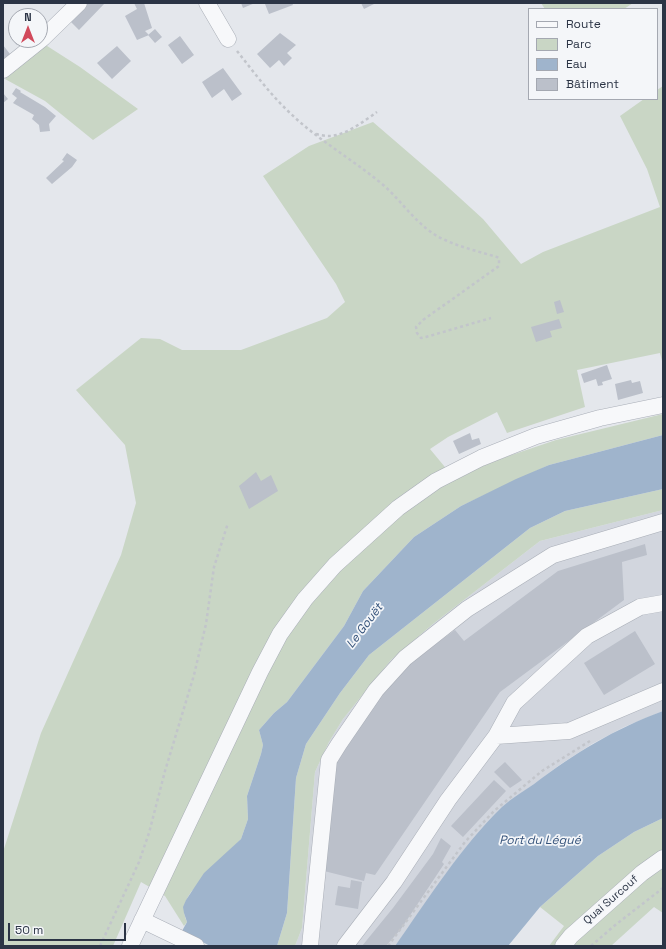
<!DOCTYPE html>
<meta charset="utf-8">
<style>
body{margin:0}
#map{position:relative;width:666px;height:949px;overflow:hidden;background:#e4e7ec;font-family:"Space Grotesk",sans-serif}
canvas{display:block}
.frame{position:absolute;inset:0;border:4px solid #2b3445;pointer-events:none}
.legend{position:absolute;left:528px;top:8px;width:130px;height:92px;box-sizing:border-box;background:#f4f6f9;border:1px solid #a4a8b1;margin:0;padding:5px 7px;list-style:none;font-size:12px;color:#2b3445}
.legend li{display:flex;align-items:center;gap:8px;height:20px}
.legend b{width:20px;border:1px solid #a4a8b1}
.north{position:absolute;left:8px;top:8px;width:40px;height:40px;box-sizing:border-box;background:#f4f6f9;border:1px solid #a4a8b1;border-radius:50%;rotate:0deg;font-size:11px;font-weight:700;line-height:16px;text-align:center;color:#2b3445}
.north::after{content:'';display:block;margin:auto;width:14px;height:18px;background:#d1495b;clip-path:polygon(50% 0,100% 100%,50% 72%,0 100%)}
.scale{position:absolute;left:8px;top:923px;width:118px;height:18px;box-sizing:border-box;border:2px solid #2b3445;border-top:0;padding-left:5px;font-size:12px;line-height:14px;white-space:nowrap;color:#2b3445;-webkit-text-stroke:3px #f4f6f9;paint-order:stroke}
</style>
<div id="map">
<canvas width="666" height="949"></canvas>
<div class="frame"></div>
<ul class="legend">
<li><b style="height:5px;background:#f7f8fa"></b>Route</li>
<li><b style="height:11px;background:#c9d6c5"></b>Parc</li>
<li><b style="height:11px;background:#9fb4cc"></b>Eau</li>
<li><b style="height:11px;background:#bbc0ca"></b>Bâtiment</li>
</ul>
<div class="north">N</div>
<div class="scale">50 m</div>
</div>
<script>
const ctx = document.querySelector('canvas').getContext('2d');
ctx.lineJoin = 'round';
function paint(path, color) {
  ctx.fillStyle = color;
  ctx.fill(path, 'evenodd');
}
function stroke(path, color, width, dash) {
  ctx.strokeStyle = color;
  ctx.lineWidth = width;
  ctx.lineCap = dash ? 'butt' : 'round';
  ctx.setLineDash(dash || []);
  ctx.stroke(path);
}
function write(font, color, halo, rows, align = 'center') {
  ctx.font = font + ' "Space Grotesk",sans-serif';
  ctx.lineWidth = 3.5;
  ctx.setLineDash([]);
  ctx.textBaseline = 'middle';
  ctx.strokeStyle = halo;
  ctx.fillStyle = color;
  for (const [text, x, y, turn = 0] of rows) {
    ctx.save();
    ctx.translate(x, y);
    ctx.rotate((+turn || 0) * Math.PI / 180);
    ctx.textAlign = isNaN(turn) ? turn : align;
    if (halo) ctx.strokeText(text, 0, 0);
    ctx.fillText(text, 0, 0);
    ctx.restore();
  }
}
paint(new Path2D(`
 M663,510V711L624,727L592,744L561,764L503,807L459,856L395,946H295L302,928L315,772L329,742L343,719L391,660L433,624L540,541Z`), '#d2d6de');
paint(new Path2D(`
 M541,3H633L624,9H545Z
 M44,44L80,67L138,109L93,140L45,101L5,79Z
 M663,86V365L660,353L577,370L585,407L507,433L497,412L448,437L430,449L454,478L473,468L556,440L663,414V435L549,465L461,506L414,537L363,591L344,626L287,702L274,713L259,730L263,745L261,754L247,796L248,819L241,839L191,892C184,902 182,911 187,922L184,926L165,896L141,882L113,946H3V852L41,733L121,555L136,503L125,445L76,390L141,338L160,339L182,350H241L327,318L345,302L336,284L263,176L309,146L373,122L438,178L483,219L521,264L543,252L660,207L647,169L620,116L644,99H657V90Z
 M663,489V510L540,541L433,624L391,660L343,719L329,742L315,772L302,928L295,946H277L287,913L296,778L306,744L340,693L369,655L530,528L565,511Z
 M663,818V913L654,907L611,946H549L564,926L540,907L598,856L634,832Z`), '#c9d6c5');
paint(new Path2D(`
 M663,435V489L565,511L530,528L369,655L340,693L306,744L296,778L287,913L277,946H210L182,931L187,922L184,913L183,907L186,900L204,873L241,839L248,819L247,796L261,754L263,745L259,730L274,713L287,702L344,626L363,591L414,537L461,506L516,479L549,465Z
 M663,711V818L634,832L598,856L540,907L508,946H395C429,898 460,848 502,807C512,798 524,791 534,784C575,753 614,729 663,711Z`), '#9fb4cc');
paint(new Path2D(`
 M82,3H105L79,30L67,18Z
 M134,3H144L152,28L145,31L149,35L137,40L125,16L137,9Z
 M241,3H255L243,8Z
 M267,3H292L293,5L269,14L265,4Z
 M361,3H376L364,9Z
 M155,29L162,37L155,43L148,35Z
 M280,33L296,45L287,53L292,58L284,66L279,60L270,68L257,54Z
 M16,34V40H23L17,45L11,38Z
 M180,36L194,55L182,64L168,45Z
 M3,45L10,54L3,60Z
 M117,46L131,61L112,79L97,63Z
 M223,68L242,94L232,101L224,89L212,98L202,82Z
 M16,88L21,91L20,92L45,107L56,116L49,124L50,131L40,132L39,125L32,119L34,115L13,103L17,98L12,94Z
 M3,93L8,99L3,103Z
 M67,153L77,160L72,167L52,184L46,178L64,161L62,160Z
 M560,300L564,312L557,314L554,302Z
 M559,319L562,328L550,331L552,337L536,342L531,327Z
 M607,365L612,379L602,382L603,385L598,386L596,379L584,383L581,374Z
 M631,380L632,383L640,381L643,393L618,400L615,384Z
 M470,433L472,440L479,438L481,444L459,454L453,441Z
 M256,472L261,481L271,475L278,491L249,509L239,486Z
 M645,544L647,555L622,562L624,600L500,692L375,875L366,873L364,881L324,871L334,764L380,696L414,660L455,630L464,641L558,571Z
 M635,631L655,664L604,695L584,663Z
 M505,762L522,780L510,788L494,772Z
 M494,780L506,791L463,837L451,826Z
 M441,838L451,846L442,862L444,864L401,929L386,946H362L393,908L433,854Z
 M351,880L362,882L358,909L335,905L338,886L350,888Z`), '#bbc0ca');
const minor = new Path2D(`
 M207,3L228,39
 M3,70L43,38L79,3
 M496,736L569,731L663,691
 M142,920L196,946
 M130,946L260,672L280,634L305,599L335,565L398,508L436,481L481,458L536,436L600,418L663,405
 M310,946L329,760L339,744L376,690L405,658L467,609L553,555L663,522
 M345,946L394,882L448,800L496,736L514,703L587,636L640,607L663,603
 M563,946L571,936L642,873L663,858`);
stroke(minor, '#a9aeb7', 17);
stroke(new Path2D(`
 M237,51C253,71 269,93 288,111C316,139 351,158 382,184C401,200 414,222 437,236C455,246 477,251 497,257L499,258V266L423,320L416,327L417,333L421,338L426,337L491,318
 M316,134C320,135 325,136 329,136C345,136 364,121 377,112
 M100,946L139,862L149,833L165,771L194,675L206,624L214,567L228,523
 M388,946L465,842L494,811L542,771L590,741
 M591,946L614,926L663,888`), '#c2c5cb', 2.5, [3, 3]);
stroke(minor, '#f7f8fa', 16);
write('11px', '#2b3445', '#f4f6f9', [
 ["Quai Surcouf",611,900,-41]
]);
write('italic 12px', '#34527a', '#f4f6f9', [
 ["Le Gouët",365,626,-53],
 ["Port du Légué",540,841]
]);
</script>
